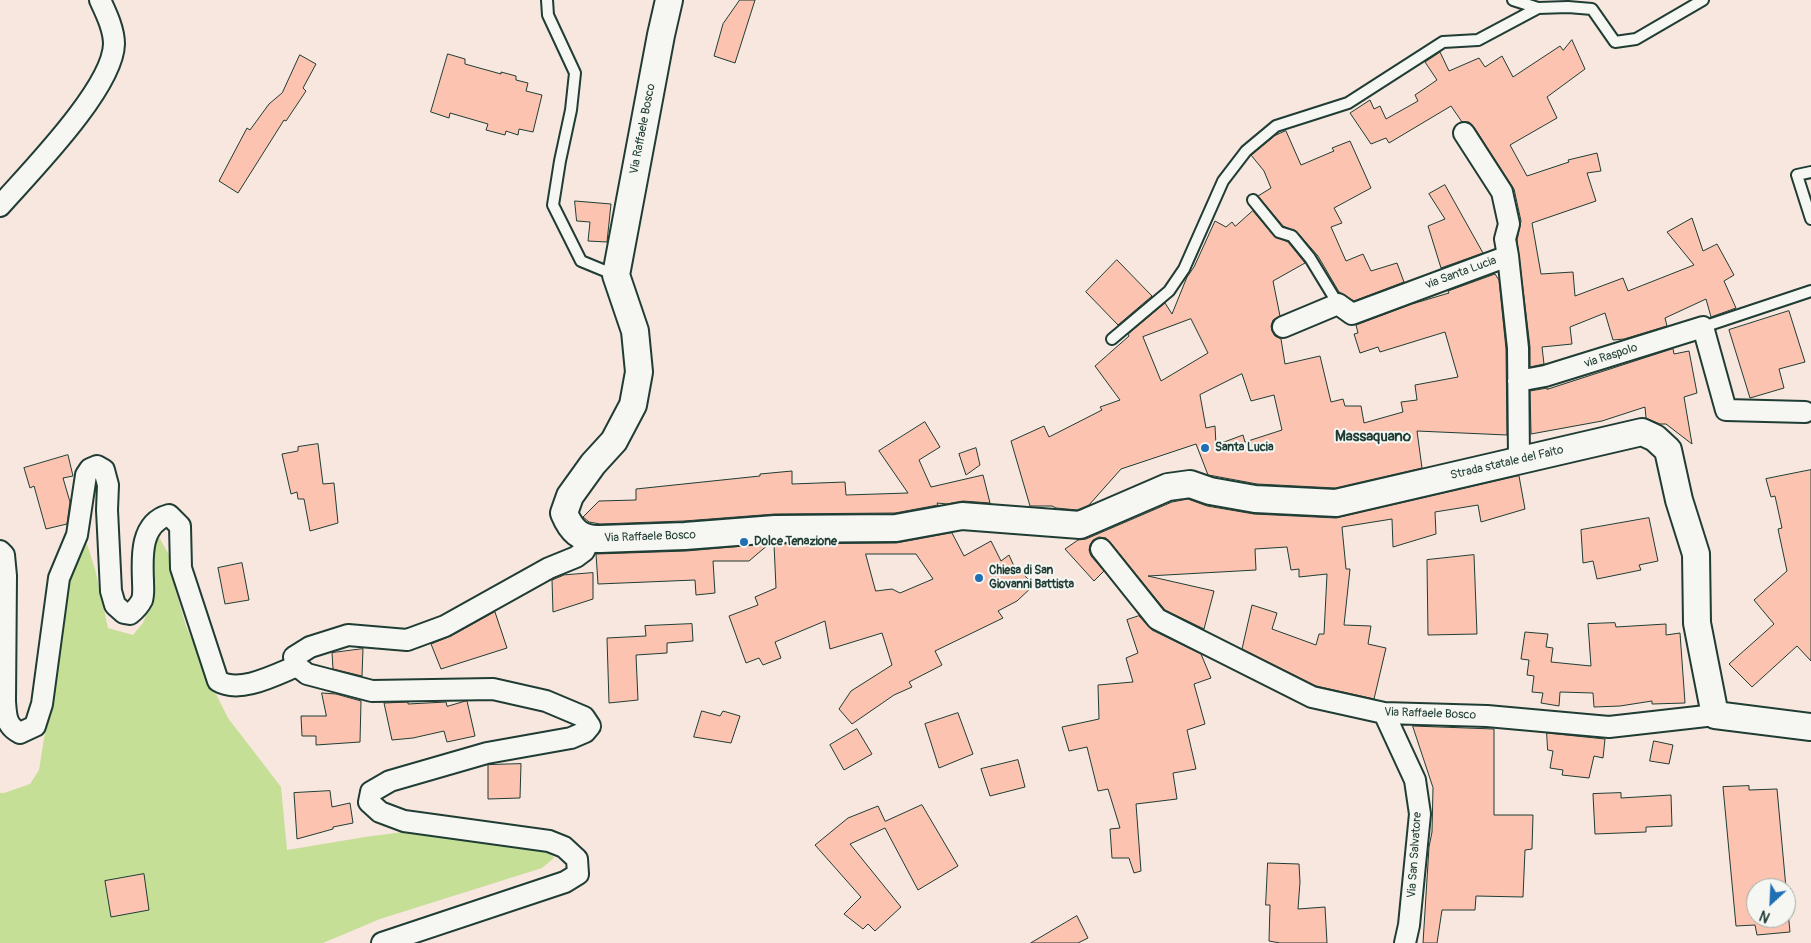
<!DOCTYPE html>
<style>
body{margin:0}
#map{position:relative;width:1811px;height:943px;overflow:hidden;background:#f8e7de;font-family:Pangolin,sans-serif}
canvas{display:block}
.north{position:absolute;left:1746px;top:878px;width:50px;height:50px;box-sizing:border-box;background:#f6f6f2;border:1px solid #a0aca6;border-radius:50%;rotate:205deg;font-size:14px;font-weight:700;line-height:20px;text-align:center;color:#1f3d34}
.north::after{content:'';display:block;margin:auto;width:18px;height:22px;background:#1f6fb2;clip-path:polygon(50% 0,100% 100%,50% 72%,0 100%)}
</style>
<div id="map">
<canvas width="1811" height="943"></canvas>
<div class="north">N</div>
</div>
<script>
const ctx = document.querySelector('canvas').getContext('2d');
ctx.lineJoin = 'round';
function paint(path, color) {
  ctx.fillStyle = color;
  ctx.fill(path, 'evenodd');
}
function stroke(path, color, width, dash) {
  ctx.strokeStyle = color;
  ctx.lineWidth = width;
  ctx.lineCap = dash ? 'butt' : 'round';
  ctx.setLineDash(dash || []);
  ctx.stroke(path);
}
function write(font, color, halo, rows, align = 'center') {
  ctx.font = font + ' Pangolin,sans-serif';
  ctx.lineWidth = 4;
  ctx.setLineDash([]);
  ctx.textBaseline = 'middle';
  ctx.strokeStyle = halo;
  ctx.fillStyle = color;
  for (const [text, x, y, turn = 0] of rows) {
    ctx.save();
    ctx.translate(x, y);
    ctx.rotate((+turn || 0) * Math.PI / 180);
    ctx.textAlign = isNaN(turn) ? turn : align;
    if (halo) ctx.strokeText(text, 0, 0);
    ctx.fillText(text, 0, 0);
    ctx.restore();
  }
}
paint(new Path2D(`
 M158,535L169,555L174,585L186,626L210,682L228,718L281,787L287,850L365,837L403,832L549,851L554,858L542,868L380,919L323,943H0V793H4L30,784L39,770L72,563L87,544L95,569L108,628L133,635L143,623L149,608L152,545Z`), '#c5df96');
const building = new Path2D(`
 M740,0H755L735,63L714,56L723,24Z
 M1572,40L1585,69L1547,97L1557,118L1510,145L1527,176L1569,162L1568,160L1597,153L1601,171L1587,173L1596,201L1532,223L1541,274L1573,272L1575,296L1623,278L1628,291L1694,265L1667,232L1692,218L1703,251L1717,244L1734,275L1724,281L1736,308L1711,317L1706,299L1665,318L1667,326L1624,339L1613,340L1605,313L1570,327L1572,344L1542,347L1544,364L1530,367V347L1517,240L1521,221L1514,189L1474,127L1469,122H1462L1451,106L1389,143L1386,138L1371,144L1350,113L1370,100L1374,109L1380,106L1386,119L1418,101L1415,95L1437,80L1425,62L1440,52L1449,71L1479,58L1485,67L1502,56L1513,77L1560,46L1563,50Z
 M448,54L465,59V64L501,74V72L516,76V80L528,83L526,91L542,95L533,132L519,129L518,135L506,131L505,135L486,130L488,124L450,113L449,118L431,112Z
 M300,55L316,64L303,88L306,91L286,121L284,120L238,193L219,181L247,128L250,130L269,104L282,93Z
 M1286,131L1301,165L1334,151L1332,148L1350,141L1371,188L1334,208L1342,223L1331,227L1346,261L1363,254L1371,271L1397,263L1404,282L1354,301L1339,292L1318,256L1297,232L1283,226L1258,196L1271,188L1264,171L1251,155L1274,136Z
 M1445,185L1483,253L1441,268L1428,226L1445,219L1429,194Z
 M575,201L611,204L607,242L588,241L590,222L577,221Z
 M1253,211L1274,236L1288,242L1305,263L1273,281L1280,316L1273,320L1271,326L1272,331L1275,336L1281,339L1285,364L1320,356L1331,402L1343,399L1345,406H1361L1364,423L1403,412L1401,402L1417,400L1415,385L1458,377L1445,332L1380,352L1378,347L1360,353L1354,334L1358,333L1356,325L1412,304L1449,293L1448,291L1495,274L1499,280L1506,349L1507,435L1417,431L1422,468L1335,488L1257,484L1214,476L1208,475L1196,444L1121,469L1089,505L1077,510L1056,508L1052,506H1030L1011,441L1044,426L1049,437L1102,410L1100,407L1120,400L1095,366L1129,336L1128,334L1165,303L1172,314L1187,277L1194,267L1215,221L1226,227L1232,222L1235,226ZM1191,319L1208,353L1161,381L1143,337ZM1242,374L1251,401L1274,395L1282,430L1245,442L1243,435L1216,445L1215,426L1206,428L1200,395Z
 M1117,260L1152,296L1118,325L1086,292Z
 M1789,311L1805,362L1779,369L1784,388L1750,398L1729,330Z
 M1673,349L1674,354L1689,351L1697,393L1684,397L1692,444L1666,424H1660L1646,418L1645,407L1602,421L1531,434L1530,391L1547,388V389Z
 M925,422L940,447L919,460L931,487L983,475L990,503L963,501L947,504L937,503L938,505L895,513L775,514L684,521L600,524L589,522L583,517L599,501L636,500V489L760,476V474L792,471V484L845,482L846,495L908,493L879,451Z
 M318,444L323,484L334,483L338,523L310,531L304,499H298L297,492L291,494L282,454L298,451V447Z
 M976,448L980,465L966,475L959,454Z
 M68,455L73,476L63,478L70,502L67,524L46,529L34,486L30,488L24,468Z
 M1811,470V661L1797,646L1752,687L1729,664L1774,624L1754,600L1787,571L1778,529L1782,528L1775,496L1771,497L1766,479Z
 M1519,476L1525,509L1481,522L1478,505L1435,512L1436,534L1393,547L1392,519L1342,527L1346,569H1350L1344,625L1371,626L1368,644L1386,648L1374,699L1316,686L1242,649L1252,605L1277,613L1272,629L1316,645L1319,634H1324L1327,574L1299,577V569L1291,570L1287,547L1255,549L1256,570L1148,576L1214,591L1204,629L1165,610L1110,542L1106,538L1099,537L1093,540L1090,545L1089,550L1091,556L1104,571L1094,581L1065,549L1078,540L1086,539L1172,502L1188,499L1207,506L1254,514L1336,518Z
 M1649,518L1658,561L1639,565L1641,570L1597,579L1593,561L1583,563L1581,530Z
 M952,533L964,556L991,541L1001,561L1009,555L1013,564L1034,585L1017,601L998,611L1003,618L935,651L942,665L909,682L912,687L894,695L852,724L839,709L851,691L892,665L882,633L830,649L825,621L775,642L781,658L763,665L759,658L746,663L729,616L758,605L755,597L776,588L774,544L896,543ZM866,554H916L933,579L900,593L892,589L876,591Z
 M769,544L749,561H713L715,593L696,595L695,580L598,584L596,554L686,551Z
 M1474,555L1477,634L1428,635L1427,560Z
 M242,563L249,600L225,604L218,568Z
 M593,573V599L553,612L552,580L564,575Z
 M495,612L507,648L441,669L431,644L451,636Z
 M1139,616L1152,630L1201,654L1211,678L1194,684L1205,724L1187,730L1196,769L1173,773L1177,799L1136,804L1141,871L1134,873L1129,858H1112L1110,829L1120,828L1108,789L1098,791L1087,747L1069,751L1062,727L1099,719L1098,685L1133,682L1126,658L1138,653L1127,620Z
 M1615,623L1616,627L1666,624V635L1680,633L1685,703L1652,704V701L1620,706L1594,707L1593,693L1560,692L1559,706L1541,703L1543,693L1532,692L1534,676L1527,675L1529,660L1521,659L1525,632L1548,634L1546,647L1553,648L1551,662L1591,666L1588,624Z
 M692,624L693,641L667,643V653L636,655L638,700L609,703L607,638L646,636L645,626Z
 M363,649L362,676L333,669L332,653Z
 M322,693L336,694L361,701L360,742L316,745V736H302L301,716H326Z
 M467,701L475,736L447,742L444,731L413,738L392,740L384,703L408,702V704L446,702L447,706Z
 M702,711L720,716L723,711L740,716L731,743L694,737Z
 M958,713L973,754L939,768L925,724Z
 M1413,726L1494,729V815H1533L1532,849L1525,850L1523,897L1476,896L1475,910H1442L1437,943H1423L1429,847L1432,832L1433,788Z
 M857,729L872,754L844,770L830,745Z
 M1547,733L1605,739L1603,758L1594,756L1589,778L1562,775L1563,770L1550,768L1553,751L1548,750Z
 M1654,741L1673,745L1669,764L1650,761Z
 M1018,760L1025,787L990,796L981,769Z
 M521,764L520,798L488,799V765Z
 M1749,786V790L1777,789L1786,888H1756V918H1786V891L1790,932L1757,935L1755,925L1736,926L1723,787Z
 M330,791L332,807L350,803L353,823L333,827V829L297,839L294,793Z
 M1621,793V798L1671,795L1672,826L1646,827V832L1595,834L1593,794Z
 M922,805L958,866L918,890L885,828L850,844L901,907L875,931L868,924L863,929L844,914L861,897L815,845L848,818L878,806L885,821Z
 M1268,863L1299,864L1300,882L1298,909L1325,907L1327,943H1280L1269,941L1270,905H1266Z
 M144,874L149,910L111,917L105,881Z
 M1077,916L1088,938L1078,943H1031Z`);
paint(building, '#fbc3b0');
stroke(building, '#1f3d34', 1);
const service = new Path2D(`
 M547,0L548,15L575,73L571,110L560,161L553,205L581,261L615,275
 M1513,0L1538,8
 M1811,172L1797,175L1811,219
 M1253,200L1279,232L1292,236L1310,258L1338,304
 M1703,327L1811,291
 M1112,339L1169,291L1184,269L1223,181L1246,151L1276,126L1348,103L1443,42L1478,40L1538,8L1568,7L1592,9L1615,42L1636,39L1703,0`);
const minor = new Path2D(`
 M1464,133L1502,192L1509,224L1505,239L1508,256
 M0,206C30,172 113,88 114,44C114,29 106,13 100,0
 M1283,327L1338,304L1352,314L1508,256L1518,348L1519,460
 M1518,381L1545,376L1703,327L1726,410L1805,412
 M1101,549L1157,619L1312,697L1384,713L1487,716L1609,727L1715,715
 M0,551L4,555L6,576L5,701C6,716 6,726 20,733L35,726L42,704L59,578L77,535L86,475L90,469L97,466L104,470L108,485L107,510L111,591L115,605L124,613L130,614C135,610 139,606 142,600C144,594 143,587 143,581C142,557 140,523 169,515L180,526L181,568L218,681C240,694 275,675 297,666
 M1384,713L1415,780L1420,814L1409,925L1405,943
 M382,943L565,882L578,874L577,859L564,847L549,841L404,821L380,812L369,802L371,792L390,781L487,753L571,738L585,732L590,726L584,717L546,701L493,689L372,691L307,674L297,666L294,657L310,647L348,635L407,640L445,626L549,568L576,557L584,551L590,539`);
const tertiary = new Path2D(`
 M669,0L661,35L616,275L635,331L639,372L633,405L614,441L593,464L570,496L564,513C571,530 580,540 600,539L685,536L775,529L896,528L962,516L1080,525L1168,487L1190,484L1210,491L1255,499L1336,503L1642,432L1655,438L1668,450L1679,500L1696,554L1697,623L1715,715L1811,727`);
stroke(service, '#1f3d34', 14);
stroke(minor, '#1f3d34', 24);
stroke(tertiary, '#1f3d34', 30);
stroke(service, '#f6f6f2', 10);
stroke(minor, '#f6f6f2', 20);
stroke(tertiary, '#f6f6f2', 26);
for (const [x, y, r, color] of [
 [1205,448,5,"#1f6fb2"],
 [744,542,5,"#1f6fb2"],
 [979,578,5,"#1f6fb2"]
]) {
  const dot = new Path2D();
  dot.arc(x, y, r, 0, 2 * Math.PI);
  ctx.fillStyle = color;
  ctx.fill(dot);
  stroke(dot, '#f6f6f2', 2);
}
write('12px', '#1f3d34', '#f6f6f2', [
 ["Via Raffaele Bosco",643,129,-79],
 ["via Santa Lucia",1461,273,-20],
 ["via Raspolo",1611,356,-18],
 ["Strada statale del Faito",1507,463,-13],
 ["Via Raffaele Bosco",650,537,-2],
 ["Via Raffaele Bosco",1430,714,2],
 ["Via San Salvatore",1415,855,-86]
]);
write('bold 12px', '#1f3d34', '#f6f6f2', [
 ["Santa Lucia",1215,448],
 ["Dolce Tenazione",754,542],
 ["Chiesa di San",989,571],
 ["Giovanni Battista",989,585]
], 'left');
write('bold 15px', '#1f3d34', '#f6f6f2', [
 ["Massaquano",1373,437]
]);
</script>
